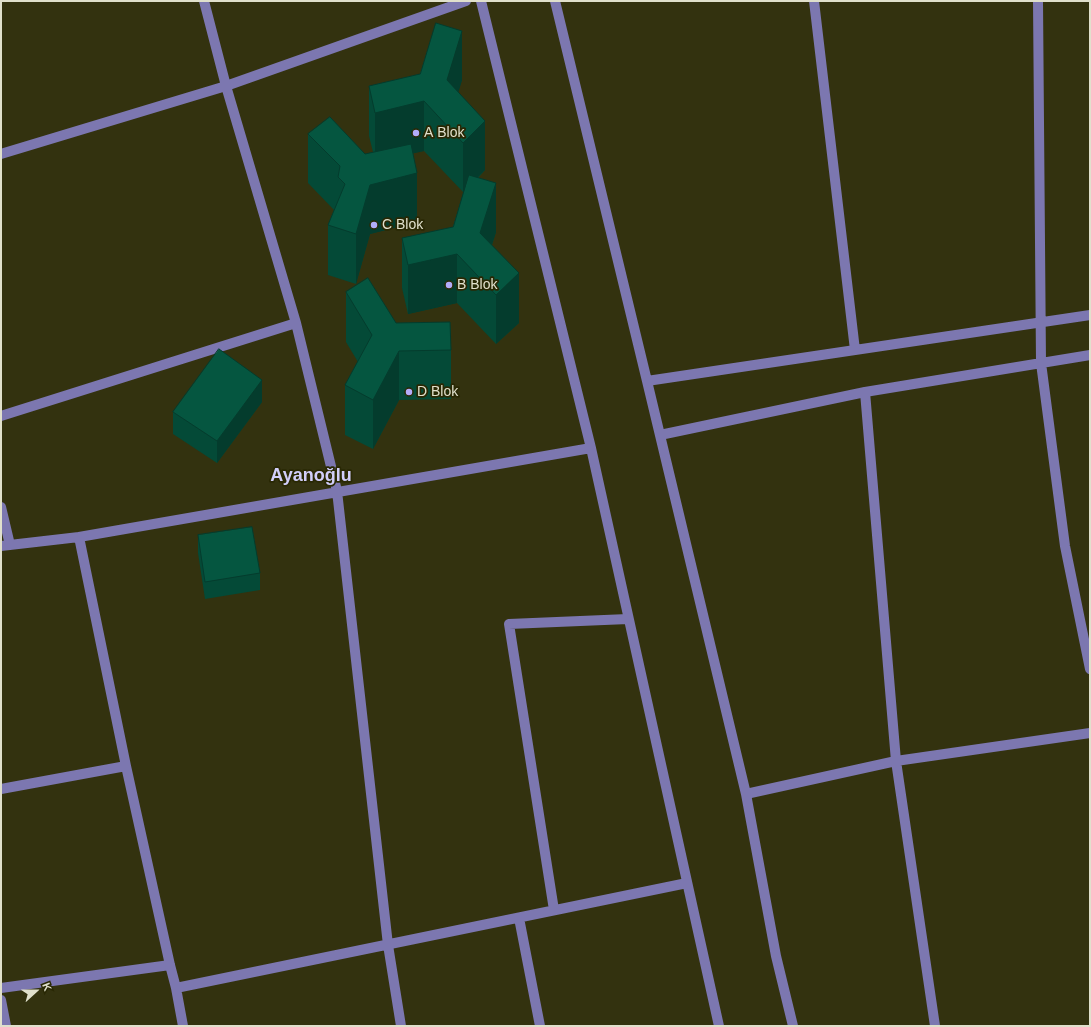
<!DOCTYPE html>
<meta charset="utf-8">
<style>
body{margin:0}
#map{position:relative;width:1091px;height:1027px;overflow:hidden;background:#33320f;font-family:Arial,sans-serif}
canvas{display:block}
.frame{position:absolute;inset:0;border:2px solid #e0e0cc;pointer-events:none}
.north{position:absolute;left:16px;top:971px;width:40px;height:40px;-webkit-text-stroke:3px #292804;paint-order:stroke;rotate:69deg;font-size:11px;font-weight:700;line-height:16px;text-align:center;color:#e0e0cc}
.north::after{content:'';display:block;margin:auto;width:14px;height:18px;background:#e0e0cc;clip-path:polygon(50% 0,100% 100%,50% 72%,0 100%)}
</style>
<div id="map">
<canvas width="1091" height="1027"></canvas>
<div class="frame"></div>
<div class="north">K</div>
</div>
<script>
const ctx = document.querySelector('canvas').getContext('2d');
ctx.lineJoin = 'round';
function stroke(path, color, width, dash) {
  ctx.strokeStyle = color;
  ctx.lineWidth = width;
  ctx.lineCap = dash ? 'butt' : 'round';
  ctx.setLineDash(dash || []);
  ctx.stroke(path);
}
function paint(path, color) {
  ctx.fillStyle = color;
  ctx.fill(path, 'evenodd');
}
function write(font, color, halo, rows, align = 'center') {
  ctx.font = font + ' Arial,sans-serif';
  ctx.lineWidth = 3.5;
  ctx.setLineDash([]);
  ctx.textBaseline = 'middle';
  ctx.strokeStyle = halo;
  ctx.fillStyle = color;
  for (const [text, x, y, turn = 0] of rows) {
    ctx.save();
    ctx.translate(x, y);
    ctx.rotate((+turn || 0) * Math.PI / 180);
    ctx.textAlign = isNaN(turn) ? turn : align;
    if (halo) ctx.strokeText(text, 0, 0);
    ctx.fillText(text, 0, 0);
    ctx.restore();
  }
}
stroke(new Path2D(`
 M204,1L226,86L296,323L337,491L388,945L401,1026
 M481,1L591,448L719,1026
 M555,1L647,381L746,794L776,956L793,1026
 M814,1L855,350
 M1038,1L1041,363L1065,546L1090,669
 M1,154L226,86L466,1
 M647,381L1090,315
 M865,392L896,761L935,1026
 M1,416L296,323
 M660,435L865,392L1090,355
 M1,507L10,545
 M79,537L126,766L170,965L176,988L183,1026
 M1,546L79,537L591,448
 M1,789L126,766
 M746,794L896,761L1090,733
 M554,910L509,624L628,619
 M519,918L540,1026
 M1,988L170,965
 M176,988L687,883
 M1,1000L6,1026`), '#7c77b0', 10);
paint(new Path2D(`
 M462,80L458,92L485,170L478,178L496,232L492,245L519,323L496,344L457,303L408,314L402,288V238L453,227L464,190L463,192L424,151L413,153L417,222L370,234L356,284L328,275V225L334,210L308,183V134L365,154L373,152L369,136V86Z
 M346,292L396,323L451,350V399L399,400L373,449L345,435V385L358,362L346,342Z
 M262,402L217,463L173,434V412Z
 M198,535L260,573V590L205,599L198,553Z`), '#044a37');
paint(new Path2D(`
 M462,31V80L448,127L447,80Z
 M424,101V151L375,162V113Z
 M485,121V170L463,192V143Z
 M417,173V222L370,234L356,284V234L370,185Z
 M496,183V232L481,279L480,233Z
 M457,254V303L408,314V265Z
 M519,273V323L496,344V295Z
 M399,351V400L373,449V400Z
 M262,380V402L217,463V441Z`), '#043c2d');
const building = new Path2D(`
 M436,23L462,31L447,80L485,121L463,143L424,101L375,113L369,86L420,74Z
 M330,117L365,154L411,144L417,173L370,185L356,234L328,225L345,184L338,177L340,166L308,134Z
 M469,175L496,183L480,233L519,273L496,295L457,254L408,265L402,238L453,227Z
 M368,278L396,323L450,322L451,350L399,351L373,400L345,385L372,335L346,292Z
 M219,349L262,380L217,441L173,412Z
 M252,527L260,573L205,582L198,535Z`);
paint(building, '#055640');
stroke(building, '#043c2d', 1);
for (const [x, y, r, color] of [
 [416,133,4,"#b3adf9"],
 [374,225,4,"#b3adf9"],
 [449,285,4,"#b3adf9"],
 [409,392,4,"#b3adf9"]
]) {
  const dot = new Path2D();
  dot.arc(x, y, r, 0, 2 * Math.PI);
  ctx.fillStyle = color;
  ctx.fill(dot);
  stroke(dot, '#292804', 1.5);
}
write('14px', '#e0e0cc', '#292804', [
 ["A Blok",424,133],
 ["C Blok",382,225],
 ["B Blok",457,285],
 ["D Blok",417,392]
], 'left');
write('bold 18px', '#d1cefa', '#292804', [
 ["Ayanoğlu",311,476]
]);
</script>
